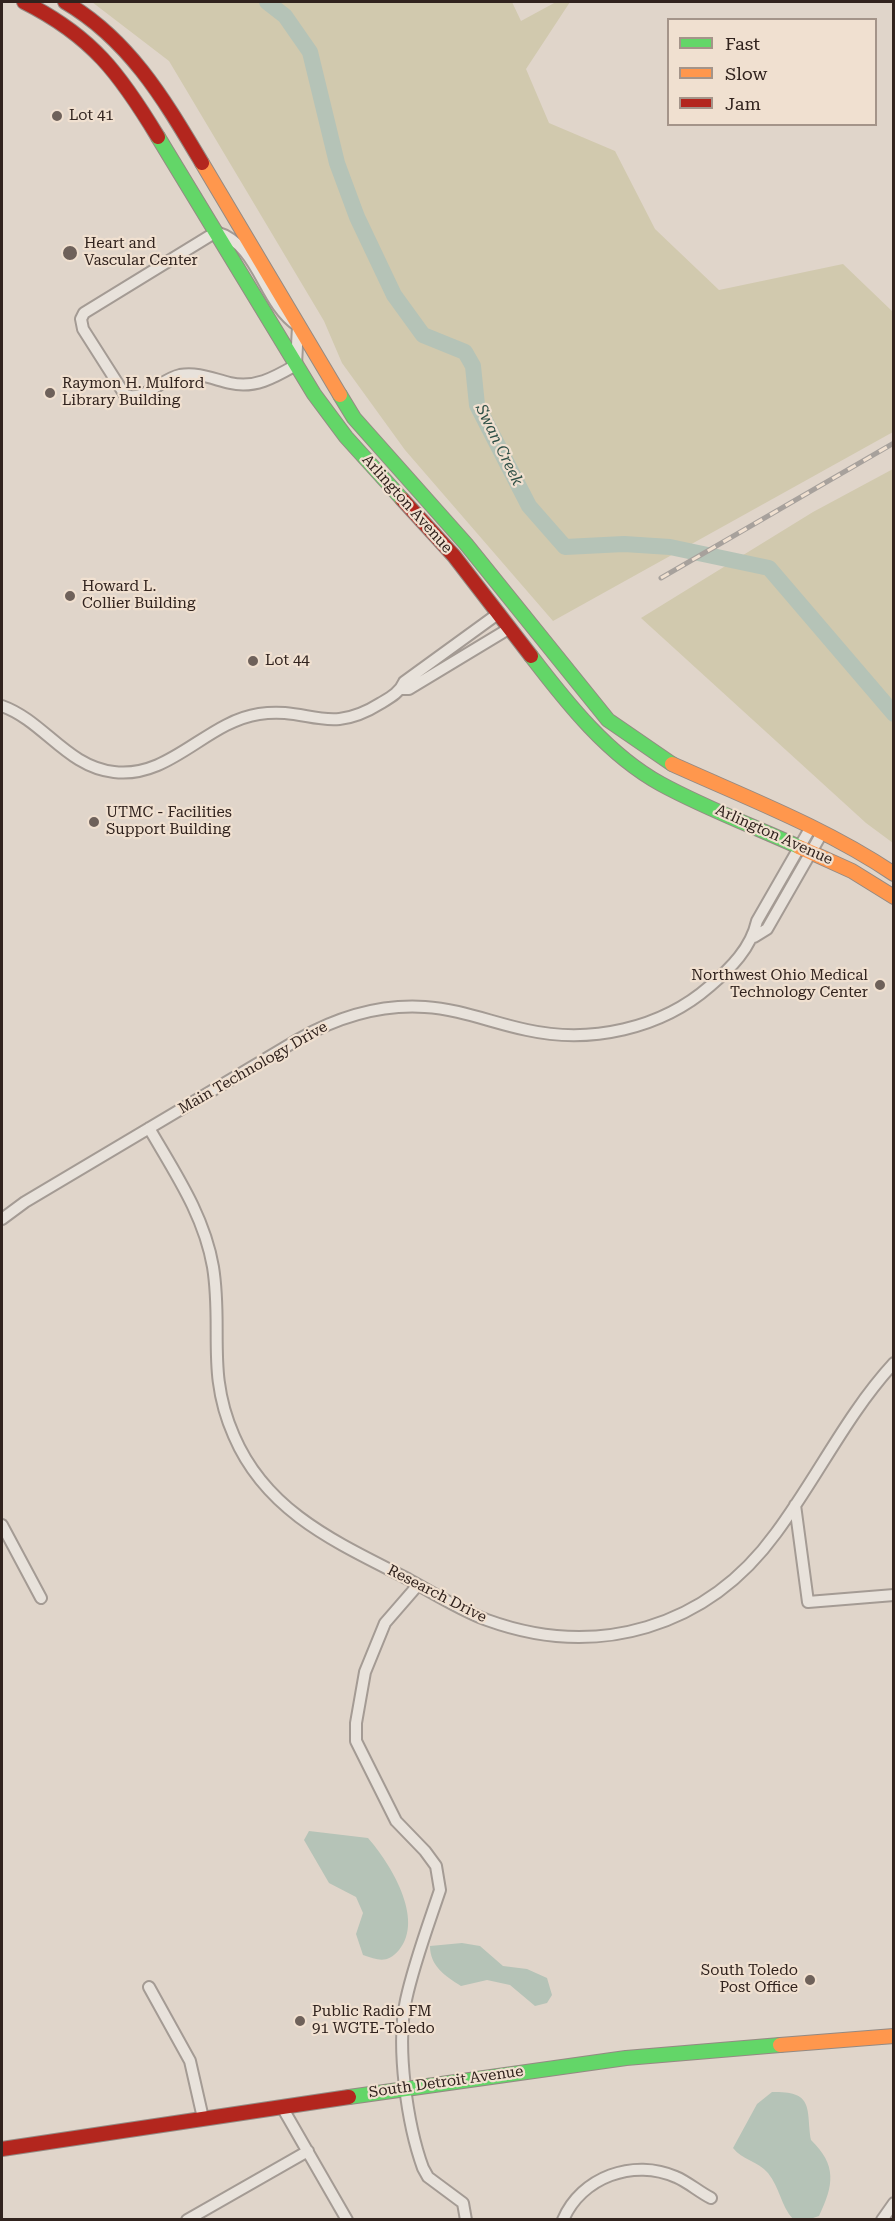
<!DOCTYPE html>
<style>
body{margin:0}
#map{position:relative;width:895px;height:2221px;overflow:hidden;background:#e0d5ca;font-family:"Roboto Serif",serif}
canvas{display:block}
.frame{position:absolute;inset:0;border:3px solid #31231e;pointer-events:none}
.legend{position:absolute;left:667px;top:18px;width:210px;height:108px;box-sizing:border-box;background:#f0e0d0;border:2px solid #a49489;margin:0;padding:8px 10px;list-style:none;font-size:18px;color:#31231e}
.legend li{display:flex;align-items:center;gap:12px;height:30px}
.legend b{width:30px;border:2px solid #a49489}
</style>
<div id="map">
<canvas width="895" height="2221"></canvas>
<div class="frame"></div>
<ul class="legend">
<li><b style="height:8px;background:#63d668"></b>Fast</li>
<li><b style="height:8px;background:#ff974d"></b>Slow</li>
<li><b style="height:8px;background:#b3261e"></b>Jam</li>
</ul>
</div>
<script>
const ctx = document.querySelector('canvas').getContext('2d');
ctx.lineJoin = 'round';
function paint(path, color) {
  ctx.fillStyle = color;
  ctx.fill(path, 'evenodd');
}
function stroke(path, color, width, dash) {
  ctx.strokeStyle = color;
  ctx.lineWidth = width;
  ctx.lineCap = dash ? 'butt' : 'round';
  ctx.setLineDash(dash || []);
  ctx.stroke(path);
}
function write(font, color, halo, rows, align = 'center') {
  ctx.font = font + ' "Roboto Serif",serif';
  ctx.lineWidth = 4.5;
  ctx.setLineDash([]);
  ctx.textBaseline = 'middle';
  ctx.strokeStyle = halo;
  ctx.fillStyle = color;
  for (const [text, x, y, turn = 0] of rows) {
    ctx.save();
    ctx.translate(x, y);
    ctx.rotate((+turn || 0) * Math.PI / 180);
    ctx.textAlign = isNaN(turn) ? turn : align;
    if (halo) ctx.strokeText(text, 0, 0);
    ctx.fillText(text, 0, 0);
    ctx.restore();
  }
}
paint(new Path2D(`
 M92,2H512L521,21L556,2H570L526,69L549,123L615,151L655,229L719,290L843,264L893,312V432L553,621L405,450L342,363L324,321L169,61Z
 M893,469V843L866,823L641,618L813,512Z`), '#d1c9ae');
paint(new Path2D(`
 M309,1831L368,1838C390,1863 425,1919 399,1950C387,1964 378,1960 363,1955L356,1934L363,1913L356,1897L329,1883L304,1840Z
 M462,1943L480,1946L503,1966L527,1969L547,1978L552,1995L547,2003L535,2006L510,1985L487,1980L461,1986C445,1976 430,1966 430,1946Z
 M772,2092C815,2091 806,2109 811,2140C837,2165 834,2185 819,2216L810,2219H793C781,2206 780,2188 768,2173C758,2161 742,2160 733,2148L757,2104Z`), '#b5c3b7');
stroke(new Path2D(`
 M267,2L285,16L310,52L337,163L357,217L394,295L423,335L465,352L473,366L477,405L529,506L565,547L624,544L670,547L769,568L894,714`), '#b5c3b7', 16);
const street = new Path2D(`
 M216,232C260,245 262,302 298,326L296,365C275,377 255,389 230,383C213,379 198,372 180,375C161,379 144,402 125,395L83,329L81,319L84,313Z
 M401,689H409L510,628
 M2,706C44,721 67,767 114,772C170,779 206,722 259,714C309,706 327,737 381,703C391,697 400,692 404,682L499,613
 M754,937L767,929L822,833
 M149,1128C175,1173 204,1215 213,1267C223,1329 206,1373 234,1436C267,1513 338,1543 408,1579C433,1593 460,1610 487,1620C597,1660 707,1628 776,1533C817,1478 847,1414 894,1363
 M2,1219L25,1202L299,1039C338,1017 380,1004 425,1007C460,1009 493,1023 527,1030C590,1044 661,1029 710,986C731,968 751,948 757,921L811,827
 M795,1505L808,1602L894,1595
 M2,1525L41,1598
 M418,1585L385,1623L365,1672L356,1723V1741L396,1821L425,1851L436,1866L440,1890C428,1926 414,1963 406,2000C396,2046 407,2124 423,2168L428,2177L463,2203L466,2220
 M149,1987L190,2061L203,2118
 M282,2107L347,2220
 M187,2220L308,2151
 M563,2220C581,2177 634,2158 676,2177C688,2182 699,2192 711,2198
 M882,2220L894,2203`);
const fast = new Path2D(`
 M158,137L314,394L346,437L402,499
 M340,395L354,418L466,544L608,720L672,764
 M531,656C567,703 608,755 661,784C705,808 753,826 799,847
 M349,2097L626,2058L780,2045`);
const slow = new Path2D(`
 M202,163L340,395
 M672,764C747,798 826,828 894,874
 M799,847L852,871L894,897
 M780,2045L894,2036`);
const jam = new Path2D(`
 M24,2C92,36 120,74 158,137
 M65,2C130,40 165,101 202,163
 M402,499L454,556L531,656
 M2,2149L349,2097`);
stroke(street, '#a49b94', 14);
stroke(fast, '#948a83', 16);
stroke(slow, '#948a83', 16);
stroke(jam, '#948a83', 16);
stroke(street, '#e8e2db', 10);
stroke(fast, '#63d668', 14);
stroke(slow, '#ff974d', 14);
stroke(jam, '#b3261e', 14);
const rail = new Path2D(`
 M661,578L894,443`);
stroke(rail, '#a7a19c', 5);
stroke(rail, '#f0e0d0', 3, [9]);
for (const [x, y, r, color] of [
 [57,116,6,"#6e615a"],
 [70,253,8,"#6e615a"],
 [50,393,6,"#6e615a"],
 [70,596,6,"#6e615a"],
 [253,661,6,"#6e615a"],
 [94,822,6,"#6e615a"],
 [880,985,6,"#6e615a"],
 [810,1980,6,"#6e615a"],
 [300,2021,6,"#6e615a"]
]) {
  const dot = new Path2D();
  dot.arc(x, y, r, 0, 2 * Math.PI);
  ctx.fillStyle = color;
  ctx.fill(dot);
  stroke(dot, '#f0e0d0', 2);
}
write('15px', '#31231e', '#f0e0d0', [
 ["Lot 41",69,116],
 ["Heart and",84,244],
 ["Vascular Center",84,261],
 ["Raymon H. Mulford",62,384],
 ["Library Building",62,401],
 ["Howard L.",82,587],
 ["Collier Building",82,604],
 ["Lot 44",265,661],
 ["UTMC - Facilities",106,813],
 ["Support Building",106,830],
 ["Northwest Ohio Medical",868,976,"right"],
 ["Technology Center",868,993,"right"],
 ["South Toledo",798,1971,"right"],
 ["Post Office",798,1988,"right"],
 ["Public Radio FM",312,2012],
 ["91 WGTE-Toledo",312,2029]
], 'left');
write('15px', '#31231e', '#f0e0d0', [
 ["Arlington Avenue",407,504,48],
 ["Arlington Avenue",774,835,24],
 ["Main Technology Drive",253,1068,-30],
 ["Research Drive",437,1594,27],
 ["South Detroit Avenue",446,2082,-8]
]);
write('italic 16px', '#2e4f46', '#f0e0d0', [
 ["Swan Creek",499,445,64]
]);
</script>
